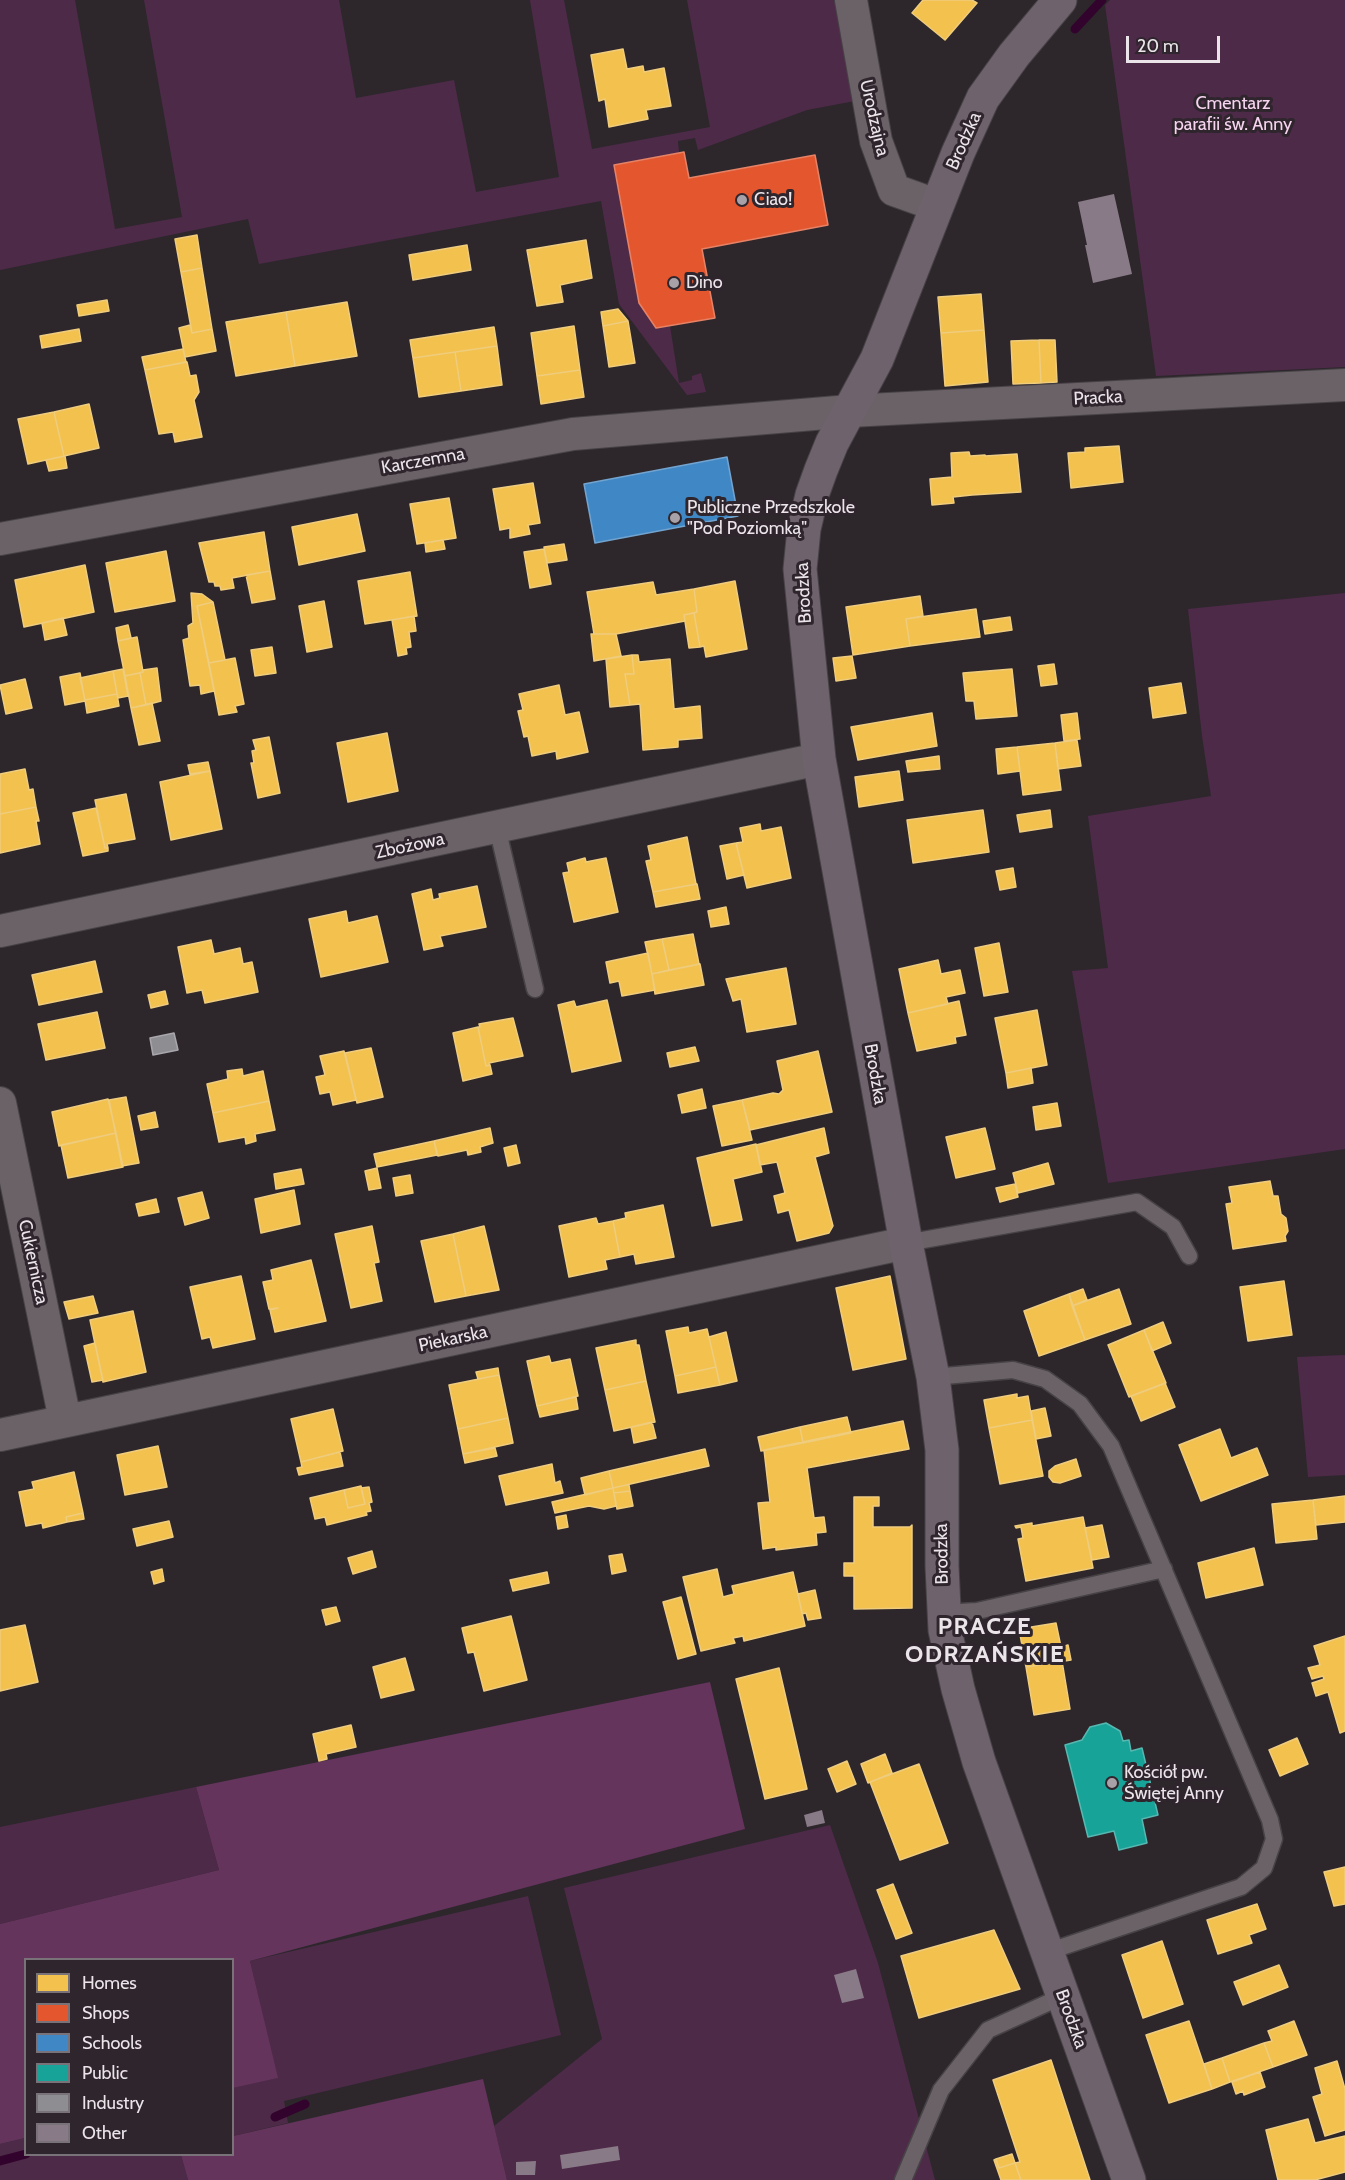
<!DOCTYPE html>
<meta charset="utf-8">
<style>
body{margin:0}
#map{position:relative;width:1345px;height:2180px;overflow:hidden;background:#2d272c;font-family:Cabin,sans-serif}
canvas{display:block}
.legend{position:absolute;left:24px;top:1958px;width:210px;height:198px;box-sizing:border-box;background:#2f252d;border:2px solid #7a7279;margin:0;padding:8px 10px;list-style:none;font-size:18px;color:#ebe5ea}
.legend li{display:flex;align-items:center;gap:12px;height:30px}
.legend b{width:30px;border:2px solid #7a7279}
.scale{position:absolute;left:1126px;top:36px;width:94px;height:27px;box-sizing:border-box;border:3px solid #ebe5ea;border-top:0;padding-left:8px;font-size:18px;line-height:21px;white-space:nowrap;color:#ebe5ea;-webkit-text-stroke:4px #2f252d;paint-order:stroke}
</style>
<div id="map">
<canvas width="1345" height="2180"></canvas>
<ul class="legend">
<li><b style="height:16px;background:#f2c14e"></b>Homes</li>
<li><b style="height:16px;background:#e4572e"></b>Shops</li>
<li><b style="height:16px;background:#3f88c5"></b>Schools</li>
<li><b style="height:16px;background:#17a398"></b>Public</li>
<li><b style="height:16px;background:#8d8d92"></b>Industry</li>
<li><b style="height:16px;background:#887a86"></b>Other</li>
</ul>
<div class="scale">20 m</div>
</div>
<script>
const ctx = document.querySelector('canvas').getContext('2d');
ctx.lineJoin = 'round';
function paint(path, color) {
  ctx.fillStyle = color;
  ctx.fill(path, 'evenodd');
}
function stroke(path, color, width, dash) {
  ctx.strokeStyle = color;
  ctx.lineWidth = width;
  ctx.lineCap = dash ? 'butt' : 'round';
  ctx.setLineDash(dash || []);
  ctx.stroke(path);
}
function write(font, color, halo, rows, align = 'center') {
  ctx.font = font + ' Cabin,sans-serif';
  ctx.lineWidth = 6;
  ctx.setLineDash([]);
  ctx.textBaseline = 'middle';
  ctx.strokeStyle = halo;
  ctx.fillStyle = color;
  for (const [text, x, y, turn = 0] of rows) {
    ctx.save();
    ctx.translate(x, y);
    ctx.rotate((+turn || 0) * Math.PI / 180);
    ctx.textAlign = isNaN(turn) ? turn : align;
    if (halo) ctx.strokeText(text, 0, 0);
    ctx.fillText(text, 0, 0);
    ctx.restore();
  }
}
paint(new Path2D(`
 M0,0H75L115,229L182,217L144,0H339L356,98L454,80L476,192L559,177L530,0H564L592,149L710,127L687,0H841L860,100L807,110L698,150L695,138L678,141L679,153L639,303L656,328L670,326L679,383L692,380V376L701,373L706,392L687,395L619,304L601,201L259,264L248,219L0,270Z
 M1110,0H1345V367L1156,376L1105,5Z
 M1345,593V1149L1108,1183L1072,971L1108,968L1088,816L1211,796L1202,736L1188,609Z
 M1345,1355V1475L1308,1477L1297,1357Z
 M196,1787L219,1870L0,1924V1827Z
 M830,1825L878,1963L935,2180H507L494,2126L602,2039L564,1888Z
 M528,1896L561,2035L284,2101L288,2123L233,2136L232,2088L277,2078L250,1961Z
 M25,2138L26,2154L181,2155L188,2180H0V2144Z`), '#4e2a49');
paint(new Path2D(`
 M710,1682L745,1829L250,1961L278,2078L233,2088L232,1960H26L25,2138L0,2144V1924L219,1870L196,1787Z
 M483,2079L507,2180H188L181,2155L232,2154L233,2136Z`), '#64345c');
const homes = new Path2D(`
 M923,0H972L977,3L945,40L912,13Z
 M623,49L627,69L643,66L644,72L664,68L671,106L646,110L648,119L609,127L605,99L599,101L591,55Z
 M197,235L202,268L181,272L175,239Z
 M586,240L592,278L560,285L563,302L537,306L527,250Z
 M467,245L471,270L413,280L409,255Z
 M202,268L212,329L192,333L181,272Z
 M981,294L984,330L941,333L938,297Z
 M107,300L109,311L79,316L77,305Z
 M347,302L357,356L295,366L286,312Z
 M618,309L628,321L603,326L601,312Z
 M286,312L295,366L236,376L226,322Z
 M628,321L635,363L609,367L603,326Z
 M190,325L192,333L212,329L216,351L185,357L179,328Z
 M574,326L580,370L537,376L531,333Z
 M494,327L497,346L413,358L410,340Z
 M79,329L81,341L42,348L40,336Z
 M984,330L988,382L945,386L941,333Z
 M1039,340H1055L1057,382L1041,383Z
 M1039,340L1041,383L1013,384L1011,341Z
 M497,346L502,385L461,391L455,352Z
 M183,349L186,362L145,370L142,357Z
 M455,352L461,391L419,397L413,358Z
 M187,362L190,376L196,375L199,392L194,400L202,437L175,442L173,432L159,434L145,370Z
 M580,370L584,397L541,404L537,376Z
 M89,404L99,448L64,456L54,412Z
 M54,412L64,456L28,464L18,419Z
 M1119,446L1123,482L1071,488L1068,453L1085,452V448Z
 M969,452L970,456L985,455V456L1017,454L1021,492L972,495L953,497L954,503L932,505L930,479L952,477L951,453Z
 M65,456L67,468L49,471L46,460Z
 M533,483L540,523L528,525L530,534L510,538V528L500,530L493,489Z
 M449,498L456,538L417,544L410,504Z
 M357,514L365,551L299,565L292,527Z
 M264,532L270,571L232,578L234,588L221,590L220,586H215L214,582H209L199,543Z
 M443,540L445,549L426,552L425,543Z
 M564,544L567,560L547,563L544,547Z
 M544,549L551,584L530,588L524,552Z
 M166,551L175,601L115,612L106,563Z
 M85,565L94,612L24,627L15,580Z
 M270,571L275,599L252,603L246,575Z
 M410,572L417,616L365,624L358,581Z
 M735,581L747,649L706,657L704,646L700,647L694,613L697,612L694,589Z
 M653,582L656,595L694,589L697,612L684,615L685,621L616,634H594L587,592Z
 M191,593L202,594L213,602L197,606L214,691L201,694L200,685L190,686L183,640L189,638L188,626L193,623Z
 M920,596L923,616L906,619L910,646L853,655L846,607Z
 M324,601L332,647L307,652L299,606Z
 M213,602L225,660L209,663L197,606Z
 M976,609L980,637L910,646L906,619Z
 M694,613L700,647L689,648L684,615Z
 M414,616L416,631L409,632L411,647L406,648L407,654L398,656L392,620Z
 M1010,617L1012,630L985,634L983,621Z
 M63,618L67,635L45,640L42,623Z
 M128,625L131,638L118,641L116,628Z
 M591,634H616L621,656L594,661Z
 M137,637L143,672L125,676L118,641Z
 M272,647L276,673L255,676L251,650Z
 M632,655L634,674H625L630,705L610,707L606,659Z
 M632,655H638L639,662L670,659L674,709L700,706L702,738L678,740V747L643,750L640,704L630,705L625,674H634Z
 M852,656L856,678L836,681L833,658Z
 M235,658L244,704L235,706L237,712L219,715L209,663Z
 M1054,664L1057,684L1041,686L1038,666Z
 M157,668L161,701L146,705L140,673L143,672V670Z
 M123,669L128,696L118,698L113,671Z
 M1012,669L1017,716L976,719L974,701H966L963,673Z
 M113,671L117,694L85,700L80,678Z
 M80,673L85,701L65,705L60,677Z
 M140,673L146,705L131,708L125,676Z
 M25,679L32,708L6,714L0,685Z
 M1181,683L1186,713L1153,718L1149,688Z
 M559,685L565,715L579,712L588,752L557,759L556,751L532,756L528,736L524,737L518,711L523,710L519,694Z
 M117,694L119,706L87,713L85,700Z
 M152,703L160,741L139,745L131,708Z
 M932,713L937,746L858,760L851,727Z
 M1077,713L1080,739L1064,741L1061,715Z
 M387,733L398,791L348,802L337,743Z
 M269,737L280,793L258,798L251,763H254L252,751L256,750L253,740Z
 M1077,740L1081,766L1058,769L1055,743Z
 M1055,743L1061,790L1023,795L1017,747Z
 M1017,747L1020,771L998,774L996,749Z
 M939,756L940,769L908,772L906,761Z
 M208,762L210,771L190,774L188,765Z
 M25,769L29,790L33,789L36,807L0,814V774Z
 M210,771L222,829L171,840L160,782Z
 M899,771L903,800L859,807L855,777Z
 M126,794L135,839L107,844L108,848H105L95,800Z
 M36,807L39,821H36L40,844L0,853V814Z
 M96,808L105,848H108V851L83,856L73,813Z
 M983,810L989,852L913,863L907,820Z
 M1050,810L1052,827L1020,832L1017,815Z
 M760,824L761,831L781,827L791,878L747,888L736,843L743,842L740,828Z
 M687,837L696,884L653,892L646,861L651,860L648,846Z
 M736,843L744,875L727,879L720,846Z
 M585,858L586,862L606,858L618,912L574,922L563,873L569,872L567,863Z
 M1013,868L1016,887L1000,890L996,871Z
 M697,884L700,899L656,907L653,892Z
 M477,886L486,927L440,936L443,946L424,950L412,894L431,889L433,900L440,898L439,894Z
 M726,907L729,924L711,927L708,911Z
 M346,911L348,923L377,916L388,962L321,977L309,919Z
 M693,934L699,964L669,970L662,939Z
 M662,939L669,970L652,974L645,942Z
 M211,940L214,954L240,948L243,964L252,962L258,992L205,1003L202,990L187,993L178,947Z
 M999,943L1008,992L984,996L975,948Z
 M648,953L655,990L622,996L619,981L610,983L606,962Z
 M938,960L941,974L960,970L965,993L946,997L948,1004L908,1013L899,969Z
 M95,961L102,992L39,1005L32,975Z
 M700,964L704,985L655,994L652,974Z
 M786,968L796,1024L747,1032L741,999L733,1001L726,979Z
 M165,991L168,1004L151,1008L148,995Z
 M607,1000L621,1061L572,1072L558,1005L574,1001L576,1007Z
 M959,1001L966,1035L955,1037L956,1043L917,1051L908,1013Z
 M1037,1010L1047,1065L1006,1073L995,1018Z
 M97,1012L105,1048L46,1060L38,1024Z
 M513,1018L523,1056L489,1063L490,1065L486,1066L478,1027H480L479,1024Z
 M478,1027L486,1066L490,1065L492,1074L463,1081L453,1033Z
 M695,1047L699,1061L670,1067L667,1053Z
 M371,1048L383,1097L357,1103L345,1053Z
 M344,1051L356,1100L333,1105L330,1092L320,1094L316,1077L325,1075L320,1056Z
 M818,1051L832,1112L750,1130L742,1100L773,1093L779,1094L783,1090L777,1061Z
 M1031,1068L1033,1083L1008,1088L1006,1073Z
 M242,1069L243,1076L263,1071L269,1101L213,1113L207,1084L228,1079L227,1071Z
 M702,1089L706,1108L682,1113L678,1095Z
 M126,1097L139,1163L122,1166L109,1100Z
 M108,1099L116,1133L59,1146L52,1112Z
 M742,1100L752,1140L722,1146L713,1106Z
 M269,1101L275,1130L255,1134L256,1141L246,1144L245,1137L219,1142L213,1113Z
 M1057,1103L1061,1126L1036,1130L1033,1107Z
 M155,1112L158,1127L141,1130L138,1116Z
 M490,1128L493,1143L480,1147L481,1152L468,1155L467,1150L438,1156L434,1141Z
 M824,1128L829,1153L815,1157L833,1226L829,1233L797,1241L789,1210L778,1213L774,1196L785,1193L777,1162L760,1165L756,1145Z
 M985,1128L995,1169L956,1178L946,1137Z
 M116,1133L123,1167L68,1178L61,1145Z
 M434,1141L437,1155L377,1167L374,1154Z
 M756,1144L762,1172L733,1179L742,1220L712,1226L697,1158Z
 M516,1145L520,1163L508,1166L504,1148Z
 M1048,1163L1054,1184L1018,1193L1013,1173Z
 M377,1168L381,1188L369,1190L365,1171Z
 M301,1169L304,1184L276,1189L274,1174Z
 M410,1175L413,1193L396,1196L393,1178Z
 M1270,1181L1273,1196H1278L1281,1214L1286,1218L1288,1231L1285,1236L1286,1241L1233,1249L1226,1204L1232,1203L1229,1187Z
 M1015,1184L1018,1197L1000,1202L996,1188Z
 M294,1190L300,1224L261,1233L255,1199Z
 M202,1192L209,1218L185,1225L178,1198Z
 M156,1199L159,1212L139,1216L136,1204Z
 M663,1205L674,1257L636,1264L634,1254L620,1257L613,1221L626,1218L625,1213Z
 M596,1218L598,1224L613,1221L620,1257L605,1260L607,1269L569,1277L559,1226Z
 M372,1226L379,1262L374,1263L382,1301L351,1308L335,1234Z
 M484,1226L499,1290L466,1296L453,1234Z
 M453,1234L466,1296L435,1302L421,1241Z
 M311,1260L326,1321L275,1332L270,1310L278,1308L269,1309L263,1282L273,1280L271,1270Z
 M241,1276L255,1339L213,1348L210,1337L202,1339L190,1287Z
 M890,1276L906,1359L853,1370L836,1288Z
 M1284,1281L1292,1335L1248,1341L1240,1287Z
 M1083,1289L1087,1300L1072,1306L1069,1294Z
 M1119,1289L1131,1324L1085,1340L1072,1306Z
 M1069,1294L1085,1340L1039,1356L1024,1311Z
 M93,1296L98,1313L69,1319L64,1302Z
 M133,1311L146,1372L103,1382L90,1320Z
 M1163,1322L1171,1343L1152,1351L1144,1330Z
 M688,1327L689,1333L707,1329L716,1367L675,1376L666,1331Z
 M1144,1330L1166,1383L1129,1397L1108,1345Z
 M726,1332L737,1381L720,1385L709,1337Z
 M636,1340V1345H639L646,1381L605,1390L596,1348Z
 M95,1343L103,1380L92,1382L84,1346Z
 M549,1356L551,1363L570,1359L578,1396L537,1406L527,1361Z
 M716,1367L720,1385L678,1393L675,1376Z
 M498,1368L499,1375L478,1379L476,1372Z
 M499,1375L508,1418L458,1429L449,1385Z
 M646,1381L655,1422L614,1431L605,1390Z
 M1165,1383L1175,1407L1141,1421L1131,1396Z
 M1017,1394V1398L1028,1396L1032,1420L989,1428L984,1400Z
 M576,1397L578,1409L540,1417L537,1406Z
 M1045,1408L1051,1436L1036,1439L1031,1411Z
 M333,1409L343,1451L301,1462L291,1419Z
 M847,1417L851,1433L803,1443L800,1427Z
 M508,1418L513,1443L463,1454L458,1429Z
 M1032,1420L1043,1476L1000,1484L989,1428Z
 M903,1421L909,1449L807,1468L814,1518L824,1517L826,1532L816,1533L817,1545L776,1550V1547L763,1549L758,1503L770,1502L764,1450Z
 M652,1422L656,1438L634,1443L631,1427Z
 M800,1427L803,1443L761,1451L758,1437Z
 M1220,1429L1231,1458L1257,1448L1268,1475L1201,1501L1179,1445Z
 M158,1446L167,1487L125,1495L117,1455Z
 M495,1448L497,1456L465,1463L463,1454Z
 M705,1449L709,1466L613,1488L609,1471Z
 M340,1452L343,1466L299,1475L297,1468L302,1467L301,1462Z
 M1076,1459L1081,1476L1060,1483L1053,1482L1049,1477V1471L1055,1466Z
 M552,1464L555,1483L560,1481L563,1493L506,1505L499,1476Z
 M609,1471L613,1488L585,1495L581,1478Z
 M74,1472L83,1513L66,1517L67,1522L43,1528L42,1523L26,1526L19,1492L34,1489L32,1482Z
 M626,1485H629L630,1491L614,1493L613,1488Z
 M361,1486L365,1504L348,1508L344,1490Z
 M369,1487L372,1502L369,1503L371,1511L366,1512L367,1515L327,1525L325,1517L315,1519L310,1498L344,1490L348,1508L365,1504L361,1488Z
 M613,1488L616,1506L604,1509L589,1506L555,1513L552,1502Z
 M630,1491L633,1506L617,1509L614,1493Z
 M1345,1496V1522L1316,1525L1313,1500Z
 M854,1497H879V1506H873V1527H910L912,1525V1608L854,1609V1576H844V1563H854Z
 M1313,1500L1317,1539L1276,1543L1272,1504Z
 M83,1513L84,1519L67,1522L66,1517Z
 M566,1515L568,1527L558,1529L556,1517Z
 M1083,1517L1093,1568L1026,1581L1018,1539L1023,1538L1021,1527L1016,1528L1015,1526L1032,1523V1526Z
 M169,1521L173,1537L137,1546L133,1529Z
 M1102,1525L1109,1557L1092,1560L1085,1528Z
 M1254,1548L1263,1585L1206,1598L1198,1563Z
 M372,1551L376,1567L353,1574L348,1558Z
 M622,1554L626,1571L612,1574L609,1556Z
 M162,1569L164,1581L154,1584L151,1572Z
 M717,1569L723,1597L734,1594L732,1586L793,1572L805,1626L744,1641L743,1636L733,1638L735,1643L701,1651L683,1577Z
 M547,1572L549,1583L513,1591L510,1580Z
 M815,1590L821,1618L808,1620L806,1613L802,1614L798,1594Z
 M681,1597L696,1654L678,1659L663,1602Z
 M336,1607L340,1621L326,1625L322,1610Z
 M511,1616L527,1680L484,1691L474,1652L468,1653L462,1628Z
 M1056,1623L1061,1647L1068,1645L1071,1660L1026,1667L1019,1629Z
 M25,1625L38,1682L0,1691V1630Z
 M1345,1636V1731L1340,1733L1328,1692L1316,1696L1312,1683L1324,1679L1323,1676L1312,1679L1308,1668L1320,1665L1314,1646Z
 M405,1658L414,1690L381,1698L373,1667Z
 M1062,1661L1070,1709L1034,1715L1026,1667Z
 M779,1668L807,1789L765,1799L736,1679Z
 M351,1725L356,1747L326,1754L327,1759L319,1761L313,1734Z
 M1297,1738L1308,1764L1280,1776L1269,1750Z
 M885,1754L892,1773L868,1783L861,1764Z
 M847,1761L856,1784L837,1792L828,1769Z
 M919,1764L948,1843L900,1860L870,1782Z
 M1345,1867V1904L1334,1906L1324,1872Z
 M893,1884L912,1933L896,1939L877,1890Z
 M1257,1904L1266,1929L1249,1935L1252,1943L1218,1954L1207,1920Z
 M994,1930L1020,1989L919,2018L901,1956Z
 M1162,1941L1183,2004L1143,2018L1122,1955Z
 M1279,1965L1288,1987L1243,2005L1234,1982Z
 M1189,2021L1212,2089L1169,2103L1146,2035Z
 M1294,2021L1307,2055L1273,2067L1264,2043L1272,2041L1268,2031Z
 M1264,2043L1273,2067L1230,2082L1222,2058Z
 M1222,2058L1230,2082L1212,2089L1204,2064Z
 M1051,2060L1090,2180H1021L1015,2163L1020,2162L993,2080Z
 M1337,2061L1345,2089V2130L1325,2136L1313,2097L1322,2094L1315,2068Z
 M1260,2072L1265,2087L1244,2095L1243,2091L1236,2094L1232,2082Z
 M1308,2119L1315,2143L1345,2136V2172L1315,2180H1278L1266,2130Z
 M1012,2154L1015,2163L999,2168L996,2159Z
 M996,2159L999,2168L1015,2163L1021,2180H1001L994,2160Z`);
paint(homes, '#f2c14e');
stroke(homes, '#f0cc7d', 1.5);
const shops = new Path2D(`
 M684,152L689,178L815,155L828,225L702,249L715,318L656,328L639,303L614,165Z`);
paint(shops, '#e4572e');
stroke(shops, '#e68266', 1.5);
const schools = new Path2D(`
 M727,457L738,516L595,543L584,484Z`);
paint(schools, '#3f88c5');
stroke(schools, '#73a4d0', 1.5);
const public = new Path2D(`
 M1106,1723L1120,1731L1123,1741L1129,1740L1131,1751L1142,1748L1158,1815L1142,1819L1147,1843L1119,1850L1114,1831L1088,1837L1065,1745L1082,1740L1090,1727Z`);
paint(public, '#17a398');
stroke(public, '#57b7b1', 1.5);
const industry = new Path2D(`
 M174,1033L178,1050L153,1055L150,1038Z`);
paint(industry, '#8d8d92');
stroke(industry, '#a9a7ac', 1.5);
stroke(new Path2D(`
 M1075,29L1102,0
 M275,2117L305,2104
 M0,2161L26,2154`), '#32042d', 9);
paint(new Path2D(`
 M1114,194L1132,274L1093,283L1085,245H1087L1078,202Z
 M822,1810L825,1823L807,1827L804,1815Z
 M856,1969L864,1998L842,2003L834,1975Z
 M618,2146L620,2160L562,2169L560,2155Z
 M536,2161L535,2175H516V2162Z`), '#887a86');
const lane = new Path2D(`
 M497,827L535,989
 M906,1243L1137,1202L1173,1227L1189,1256
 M933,1377L1013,1370L1045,1379L1080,1404L1111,1446L1270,1820L1274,1839L1264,1868L1241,1887L1047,1952
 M943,1613L977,1611L1164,1569
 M903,2180L941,2090L988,2030L1063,1996`);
const street = new Path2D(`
 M851,0L876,141L894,190L936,205
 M0,539L573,434L850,411L1345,385
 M0,931L819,759
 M0,1103L65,1420
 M0,1435L906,1243`);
const secondary = new Path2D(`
 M1060,0L1014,55L983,98L958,153L877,359L832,443L821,470L812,495L804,529L800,569L819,759L906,1243L933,1377L942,1450V1566L945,1630L958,1689L979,1762L1129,2180`);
stroke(lane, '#474246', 19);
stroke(street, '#474246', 34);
stroke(secondary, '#474246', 35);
stroke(lane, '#6b6268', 16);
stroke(street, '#6b6268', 32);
stroke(secondary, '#6e636c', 33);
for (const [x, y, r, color] of [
 [742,200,6,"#a8a2a8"],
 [674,283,6,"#a8a2a8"],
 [675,518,6,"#a8a2a8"],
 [1112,1783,6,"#a8a2a8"]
]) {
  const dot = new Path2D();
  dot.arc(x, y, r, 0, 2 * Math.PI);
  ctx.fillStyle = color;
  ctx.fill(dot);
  stroke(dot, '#2f252d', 2);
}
write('18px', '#f7d5f0', '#2f252d', [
 ["Cmentarz",1233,104],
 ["parafii św. Anny",1233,125]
]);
write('18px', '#ebe5ea', '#2f252d', [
 ["Urodzajna",874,118,77],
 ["Brodzka",964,141,-66],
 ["Pracka",1098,398,-3],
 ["Karczemna",423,461,-10],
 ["Brodzka",804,593,-93],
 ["Zbożowa",410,846,-12],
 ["Brodzka",875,1074,80],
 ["Cukiernicza",33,1262,78],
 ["Piekarska",453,1339,-12],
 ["Brodzka",942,1554,-91],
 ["Brodzka",1071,2019,70]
]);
write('18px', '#ebe5ea', '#2f252d', [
 ["Ciao!",754,200],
 ["Dino",686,283],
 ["Publiczne Przedszkole",687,508],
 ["\"Pod Poziomką\"",687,529],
 ["Kościół pw.",1124,1773],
 ["Świętej Anny",1124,1794]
], 'left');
ctx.letterSpacing = '1.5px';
write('bold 24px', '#ebe5ea', '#2f252d', [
 ["PRACZE",985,1627],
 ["ODRZAŃSKIE",985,1655]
]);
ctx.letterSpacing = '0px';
</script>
